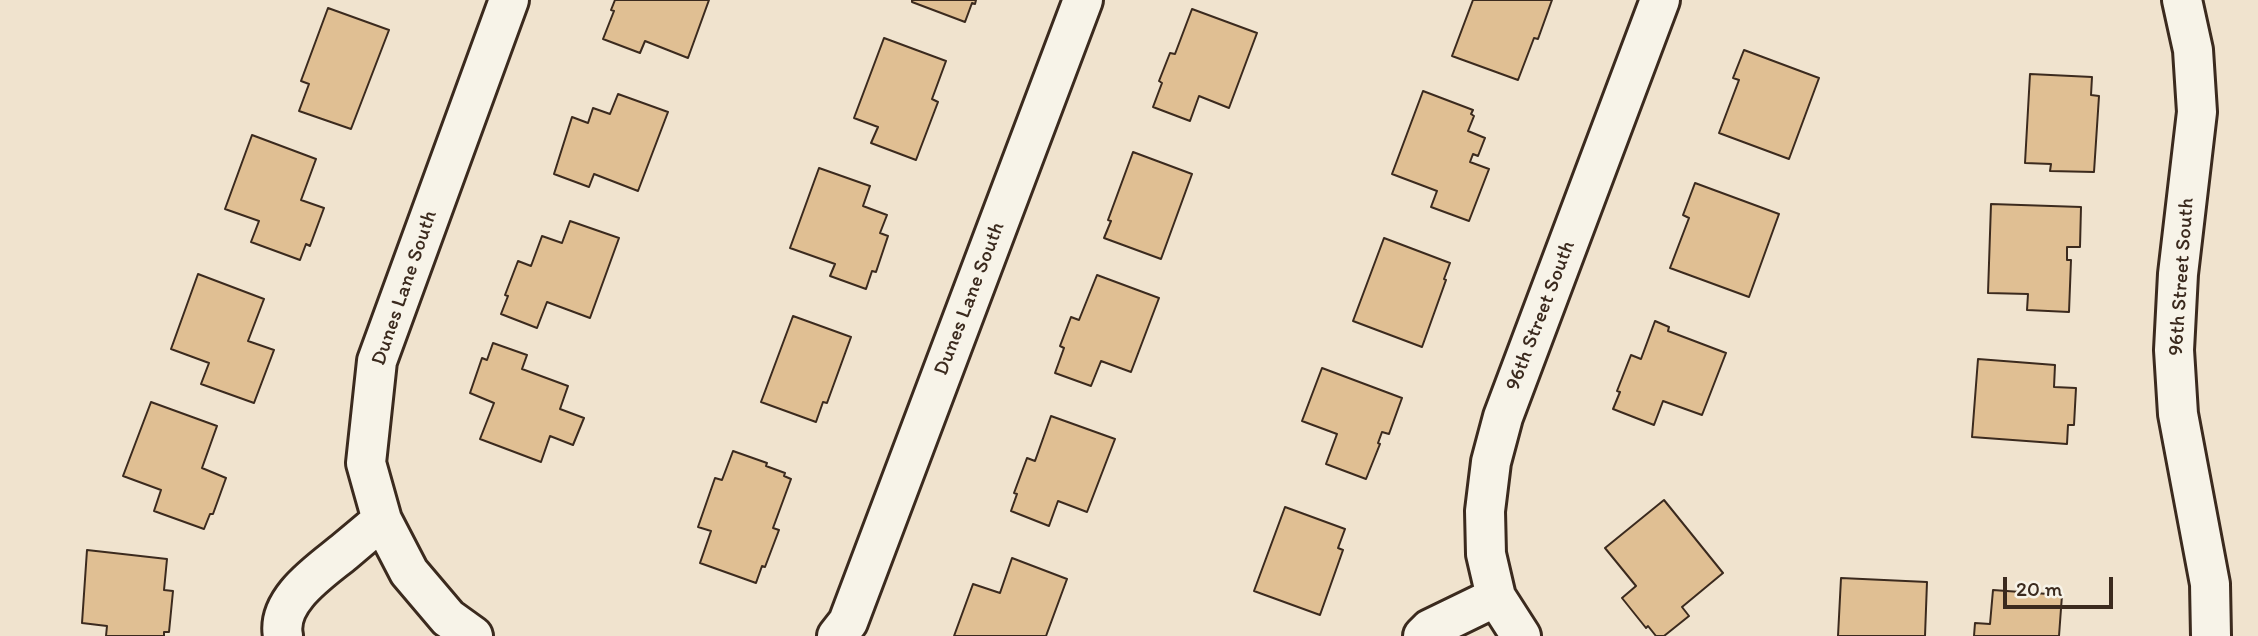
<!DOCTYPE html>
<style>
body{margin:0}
#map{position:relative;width:2258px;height:636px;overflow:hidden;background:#f0e3ce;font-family:Itim,sans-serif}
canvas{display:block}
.scale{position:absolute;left:2003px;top:577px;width:110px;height:32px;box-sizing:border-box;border:4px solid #3b2a1e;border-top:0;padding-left:9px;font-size:21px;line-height:24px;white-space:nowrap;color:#3b2a1e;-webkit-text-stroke:5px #f7f3e8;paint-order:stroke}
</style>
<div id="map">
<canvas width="2258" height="636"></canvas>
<div class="scale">20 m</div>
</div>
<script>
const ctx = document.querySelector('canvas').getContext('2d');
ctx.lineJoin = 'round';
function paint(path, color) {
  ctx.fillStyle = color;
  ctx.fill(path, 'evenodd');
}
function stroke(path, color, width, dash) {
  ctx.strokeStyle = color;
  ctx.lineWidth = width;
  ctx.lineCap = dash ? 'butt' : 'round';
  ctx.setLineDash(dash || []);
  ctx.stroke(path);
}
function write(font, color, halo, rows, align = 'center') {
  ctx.font = font + ' Itim,sans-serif';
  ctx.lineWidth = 5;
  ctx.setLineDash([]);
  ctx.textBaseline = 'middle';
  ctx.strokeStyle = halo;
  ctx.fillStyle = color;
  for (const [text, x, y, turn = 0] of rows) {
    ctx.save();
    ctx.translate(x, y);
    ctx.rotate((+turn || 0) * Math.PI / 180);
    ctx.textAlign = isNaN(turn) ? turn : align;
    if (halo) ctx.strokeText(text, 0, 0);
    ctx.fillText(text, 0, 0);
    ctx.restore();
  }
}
const building = new Path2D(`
 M615,0H709L688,58L645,41L640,53L603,39L614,11L611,10Z
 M912,0H976L975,4L972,3L965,22L912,2Z
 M1473,0H1552L1538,39L1534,38L1518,80L1452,56Z
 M328,8L389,30L351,129L299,111L309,84L301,81Z
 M1192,9L1257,33L1229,108L1199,96L1190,121L1153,107L1162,83L1159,81L1170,53L1175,54Z
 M884,38L946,61L932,99L938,102L916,160L871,143L878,127L854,118Z
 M1744,50L1819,78L1789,159L1719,133L1739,80L1733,78Z
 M2030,74L2092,77L2091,95L2099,96L2094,172L2050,171L2051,164L2025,163Z
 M1423,91L1473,110L1471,114L1474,116L1468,131L1485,138L1478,156L1473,154L1470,162L1489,169L1469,221L1431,207L1437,191L1392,174Z
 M618,94L668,112L638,191L594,174L589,187L554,174L572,117L588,123L593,108L610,114Z
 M252,135L316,159L301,200L324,208L310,246L306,244L300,260L251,242L259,221L225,209Z
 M1133,152L1192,174L1161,259L1104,238L1111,221L1108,220Z
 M819,168L870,186L863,206L887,215L880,233L888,236L876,272L872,271L866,289L830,276L835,264L790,248Z
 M1695,183L1779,214L1749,297L1670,268L1689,218L1683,215Z
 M1991,204L2081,207L2080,247H2067V260H2071L2069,312L2027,310L2028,294L1988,293Z
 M570,221L619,238L590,318L547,302L537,328L501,314L508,296L505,295L518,261L531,266L542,236L562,243Z
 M1384,238L1450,263L1444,279L1446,280L1422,347L1353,321Z
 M198,274L264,299L248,341L274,350L254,403L201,384L209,363L171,349Z
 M1097,275L1159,298L1131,372L1101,361L1091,386L1055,373L1064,348L1060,346L1071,317L1079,320Z
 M793,316L851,337L827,403L823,402L816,422L761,402Z
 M1655,321L1669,327L1668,331L1726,353L1702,415L1663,401L1654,425L1613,409L1620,392L1617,391L1631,355L1641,359Z
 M493,343L527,355L522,369L568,386L560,409L584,418L573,445L550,436L541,462L480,439L494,403L470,393L482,358L487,360Z
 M1978,359L2055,365L2054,387L2076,388L2074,425H2068L2067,444L1972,437Z
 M1322,368L1402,398L1389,434L1382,432L1378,443L1380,444L1366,479L1326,464L1337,434L1302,421Z
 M151,402L217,426L202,468L226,478L213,514H210L204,529L154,511L161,490L123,476Z
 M1051,416L1115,439L1087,512L1058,501L1049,526L1011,511L1017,494L1014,493L1027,458L1035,461Z
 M733,451L767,463L766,466L785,473L784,476L791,479L773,528L779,530L765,567L762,566L756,583L700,563L711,531L698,527L715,478L722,480Z
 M1664,500L1723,573L1682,607L1689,616L1664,636H1656L1648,626L1646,628L1622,598L1636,586L1605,548Z
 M1285,507L1345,529L1338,548L1343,550L1320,615L1254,591Z
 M87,550L167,559L164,590L173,591L169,632H164V636H106L107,626L82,623Z
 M1012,558L1067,579L1046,636H954L973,584L1000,593Z
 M1841,578L1927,582L1925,636H1838Z
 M1993,590L2062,595L2059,636H1974L1975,623L1990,624Z`);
paint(building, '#e0bf93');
stroke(building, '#3b2a1e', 2);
const minor = new Path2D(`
 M2182,0L2193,50L2197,112L2178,274L2174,350L2178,414L2210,584L2211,636
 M283,636C276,600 321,571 344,552C357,541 369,531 382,520
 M473,636L448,618L409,572L382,520L366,463L377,361L509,0
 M837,636L848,622L1083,0
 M1423,636L1430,629L1496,597
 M1521,636L1496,597L1486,554L1485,511L1491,462L1503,417L1660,0`);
stroke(minor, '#3b2a1e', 44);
stroke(minor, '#f7f3e8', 38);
write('21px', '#3b2a1e', '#f7f3e8', [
 ["96th Street South",2182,277,-86],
 ["Dunes Lane South",405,288,-71],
 ["Dunes Lane South",970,299,-69],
 ["96th Street South",1541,316,-69]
]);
</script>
